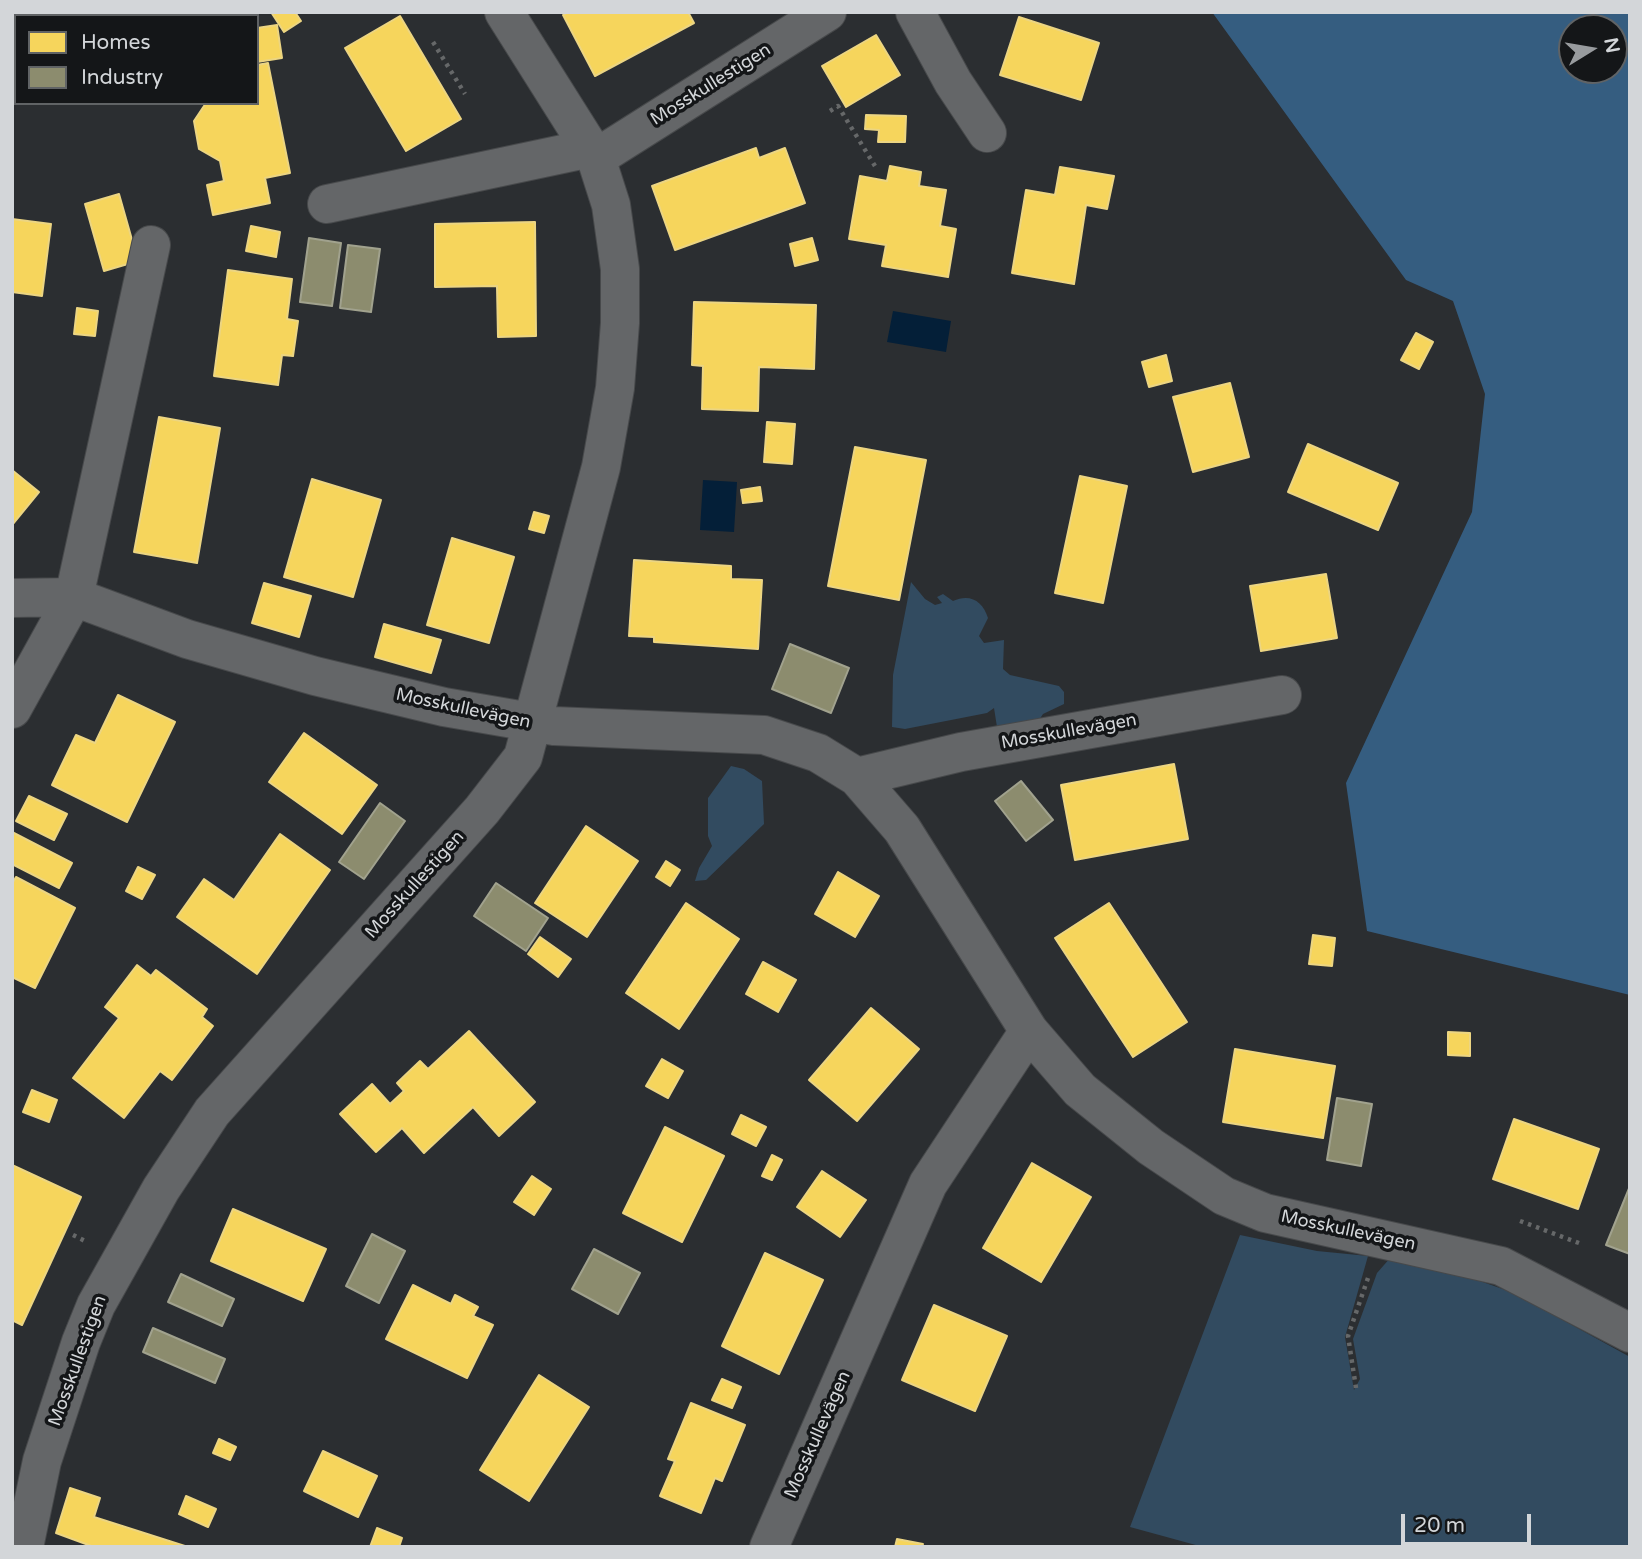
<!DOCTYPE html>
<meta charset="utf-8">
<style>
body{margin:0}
#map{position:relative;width:1642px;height:1559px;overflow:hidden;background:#2b2e31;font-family:"Varela Round",sans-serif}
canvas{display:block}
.frame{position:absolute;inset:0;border:14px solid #d3d6d9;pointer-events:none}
.legend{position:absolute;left:14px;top:14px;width:245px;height:91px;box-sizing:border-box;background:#141618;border:2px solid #606365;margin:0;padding:9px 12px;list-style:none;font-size:21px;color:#d3d6d9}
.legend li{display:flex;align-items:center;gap:14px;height:35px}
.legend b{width:35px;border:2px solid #606365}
.north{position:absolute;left:1558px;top:14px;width:70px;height:70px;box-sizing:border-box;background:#141618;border:2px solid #606365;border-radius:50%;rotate:79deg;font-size:19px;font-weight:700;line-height:28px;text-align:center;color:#d3d6d9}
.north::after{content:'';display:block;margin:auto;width:24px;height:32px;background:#989b9e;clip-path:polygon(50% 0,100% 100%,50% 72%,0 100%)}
.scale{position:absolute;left:1401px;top:1514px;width:130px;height:32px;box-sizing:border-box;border:4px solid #d3d6d9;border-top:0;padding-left:9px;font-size:21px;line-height:24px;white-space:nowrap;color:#d3d6d9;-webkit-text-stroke:5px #141618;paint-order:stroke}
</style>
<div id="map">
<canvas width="1642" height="1559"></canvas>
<div class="frame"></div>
<ul class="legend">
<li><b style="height:19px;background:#f6d55c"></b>Homes</li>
<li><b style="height:19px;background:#8c8c6e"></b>Industry</li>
</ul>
<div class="north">N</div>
<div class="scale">20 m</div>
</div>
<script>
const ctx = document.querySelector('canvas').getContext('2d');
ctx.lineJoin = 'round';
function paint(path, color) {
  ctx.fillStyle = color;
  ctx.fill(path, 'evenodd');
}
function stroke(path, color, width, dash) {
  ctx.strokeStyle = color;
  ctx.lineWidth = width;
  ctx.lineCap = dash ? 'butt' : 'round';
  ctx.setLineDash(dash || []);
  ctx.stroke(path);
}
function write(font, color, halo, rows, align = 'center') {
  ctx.font = font + ' "Varela Round",sans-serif';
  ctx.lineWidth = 7;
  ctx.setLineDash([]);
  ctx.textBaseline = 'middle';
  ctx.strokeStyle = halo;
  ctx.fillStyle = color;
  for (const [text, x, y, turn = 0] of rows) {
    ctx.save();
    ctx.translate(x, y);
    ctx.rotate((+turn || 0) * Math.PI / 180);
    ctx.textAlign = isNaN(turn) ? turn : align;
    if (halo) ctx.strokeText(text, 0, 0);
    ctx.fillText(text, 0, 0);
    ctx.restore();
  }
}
paint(new Path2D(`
 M911,582L925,599L935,605L942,603L937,597L943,594L953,601C970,593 983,601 988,618L979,636L984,643L1004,640L1003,669L1010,675L1059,686L1064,692V704L1043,714L1037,723L997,727L994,708L987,713L905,729L892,727L893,675Z
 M731,766L744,769L762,781L764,824L706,880L695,881L699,868L712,846L708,836V798Z
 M1240,1235L1317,1251L1368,1256L1345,1337L1354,1390L1360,1379L1353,1339L1377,1273L1391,1257L1457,1273L1514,1293L1630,1357V1547H1203L1130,1527Z`), '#324b60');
paint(new Path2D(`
 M1212,12H1630V995L1367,931L1346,783L1472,512L1485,394L1453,301L1406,280ZM1572,28H1614V70H1572Z`), '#355d80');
paint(new Path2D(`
 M893,311L951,321L946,352L887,342Z
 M703,480L737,482L734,532L700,530Z`), '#041f38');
const homes = new Path2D(`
 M271,12H295L301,21L284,32Z
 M568,12H688L694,23L595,76L563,15Z
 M400,16L461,119L406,151L345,48Z
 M1019,17L1099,43L1081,100L1000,75Z
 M277,25L282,58L257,62V28Z
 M876,35L900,75L846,107L822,66Z
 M268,63L290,173L265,178L270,203L213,215L207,185L224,181L220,161L199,149L194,121L206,103H257V65Z
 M866,115L906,116L905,142H878L879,130L865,129Z
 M756,148L759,158L785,148L805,203L675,250L652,186Z
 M890,166L921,172L919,186L946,190L940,226L956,229L948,277L882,266L886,245L849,239L860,176L887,181Z
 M1060,167L1114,176L1107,209L1086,205L1074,284L1012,273L1026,190L1055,195Z
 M119,194L138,261L104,271L85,204Z
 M12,219L51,224L42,296L12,292Z
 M535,222L536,336L498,337L497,286L435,287V224Z
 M251,226L280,232L276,257L246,251Z
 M812,238L818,260L795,266L790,244Z
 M228,270L292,279L287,319L298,321L293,356L282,355L278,385L214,376Z
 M694,302L816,305L814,369L759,367L758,411L702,409L703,366L692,365Z
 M77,308L98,311L95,336L74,334Z
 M1416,333L1433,342L1419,369L1401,360Z
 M1166,355L1172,381L1149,387L1142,362Z
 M1230,383L1249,457L1193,472L1173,397Z
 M159,417L220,428L197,563L134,552Z
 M767,422L795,424L792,464L764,462Z
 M1308,444L1398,483L1378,530L1288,492Z
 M855,447L926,460L899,600L828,586Z
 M12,470L39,492L12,525Z
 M1080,476L1127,486L1103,603L1055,593Z
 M312,479L381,500L353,597L284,577Z
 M760,487L762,501L743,503L741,490Z
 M534,512L549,516L544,533L529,529Z
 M452,538L514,557L489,643L427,625Z
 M634,560L731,566V579L762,580L758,649L654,642V637L629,636Z
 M1326,574L1337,638L1261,651L1250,586Z
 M264,583L311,596L299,637L252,623Z
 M384,624L441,640L431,673L375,657Z
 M118,695L175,722L127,822L52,785L76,735L95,743Z
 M304,733L377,785L342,834L269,782Z
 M1174,764L1188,839L1075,860L1061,785Z
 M29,796L67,814L54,840L16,821Z
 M586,826L638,861L587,937L535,903Z
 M12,832L72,863L59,888L12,864Z
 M280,834L330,870L257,974L177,917L204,879L234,900Z
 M666,861L680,870L670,886L656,877Z
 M138,867L155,875L142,899L126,891Z
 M838,872L879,896L855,937L815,914Z
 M16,877L75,908L35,988L12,977V884Z
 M686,903L739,939L679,1029L626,993Z
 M1109,903L1187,1022L1133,1057L1055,938Z
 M1313,935L1335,938L1332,966L1309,964Z
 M540,937L571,959L558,977L528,954Z
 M763,962L796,980L778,1012L746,994Z
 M137,965L151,976L156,970L207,1009L202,1017L213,1026L172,1080L160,1071L124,1118L73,1078L119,1018L105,1007Z
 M871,1008L919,1049L857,1121L809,1080Z
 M469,1031L535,1102L499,1136L473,1107L424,1153L402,1128L376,1152L340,1114L372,1084L390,1104L404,1091L397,1083L420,1061L428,1069Z
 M1448,1032L1470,1033V1056L1448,1055Z
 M1235,1049L1335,1066L1323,1138L1223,1122Z
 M662,1059L683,1071L668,1098L646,1086Z
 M32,1090L57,1100L49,1122L23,1112Z
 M741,1115L766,1127L756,1146L732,1134Z
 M1514,1119L1599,1149L1578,1209L1493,1179Z
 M665,1127L724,1156L682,1242L623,1213Z
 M772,1155L782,1160L772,1180L762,1176Z
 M1032,1163L1091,1197L1041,1282L983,1248Z
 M12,1165L81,1197L22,1325L12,1320Z
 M822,1171L866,1200L840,1237L797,1207Z
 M532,1176L551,1189L534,1215L514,1202Z
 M233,1209L326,1249L303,1301L211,1261Z
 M765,1253L823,1280L779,1374L722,1346Z
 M413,1285L451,1304L455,1295L478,1307L473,1316L493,1325L467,1378L386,1339Z
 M934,1305L1007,1336L975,1411L902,1380Z
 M539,1375L589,1407L529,1501L480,1470Z
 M722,1379L741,1387L732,1408L712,1400Z
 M691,1403L745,1425L722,1481L715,1478L701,1513L660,1496L675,1461L668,1459Z
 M219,1439L236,1447L230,1460L213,1453Z
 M323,1451L377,1476L358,1517L304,1491Z
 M70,1488L100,1498L94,1517L188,1547H94L56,1533Z
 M186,1496L216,1509L208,1527L179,1514Z
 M377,1528L402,1538L399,1547H370Z
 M897,1539L923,1544L922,1547H895Z`);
paint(homes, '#f6d55c');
stroke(homes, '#ecd582', 2);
const industry = new Path2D(`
 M309,238L341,243L332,306L300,302Z
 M348,245L380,249L371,312L340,308Z
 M790,644L849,668L831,713L772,689Z
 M1021,781L1053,820L1026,841L995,801Z
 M380,803L405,821L364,879L339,862Z
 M496,883L548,918L526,951L474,916Z
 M1337,1098L1372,1104L1361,1166L1327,1160Z
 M1630,1186V1254L1606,1245Z
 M372,1234L405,1251L379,1303L346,1286Z
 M594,1249L640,1273L618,1314L572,1289Z
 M181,1274L234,1299L222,1326L168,1302Z
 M153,1328L225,1359L215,1383L143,1352Z`);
paint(industry, '#8c8c6e');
stroke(industry, '#a1a28e', 2);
const minor = new Path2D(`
 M915,12L953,82L987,133
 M596,158L827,12
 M327,204L591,148
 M12,598L74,597L187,639L315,676L444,707L554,726L764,735L818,753L857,777L902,829L1029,1031L1080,1090L1151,1147L1224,1196L1265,1213L1501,1266L1630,1333
 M12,709L74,597L151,245
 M857,777L961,752L1282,695
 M24,1547L42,1461L81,1342L96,1305L161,1189L212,1112L482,810L523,757L601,467L615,388L620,323V269L611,205L596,158L504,12
 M769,1547L928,1184L1029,1031`);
stroke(minor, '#47494b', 40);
stroke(new Path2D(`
 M433,42L465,94
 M830,111L838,106L875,166
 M1520,1221L1579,1243
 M73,1235L85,1241
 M1356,1388L1348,1336L1368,1278`), '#666869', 4.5, [3.5, 5]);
stroke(minor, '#646668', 38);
write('18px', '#d3d6d9', '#141618', [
 ["Mosskullestigen",711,85,-32],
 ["Mosskullevägen",463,709,12],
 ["Mosskullevägen",1069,732,-10],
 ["Mosskullestigen",415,885,-48],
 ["Mosskullevägen",1348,1231,12],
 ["Mosskullestigen",78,1361,-70],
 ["Mosskullevägen",818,1435,-66]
]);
</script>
